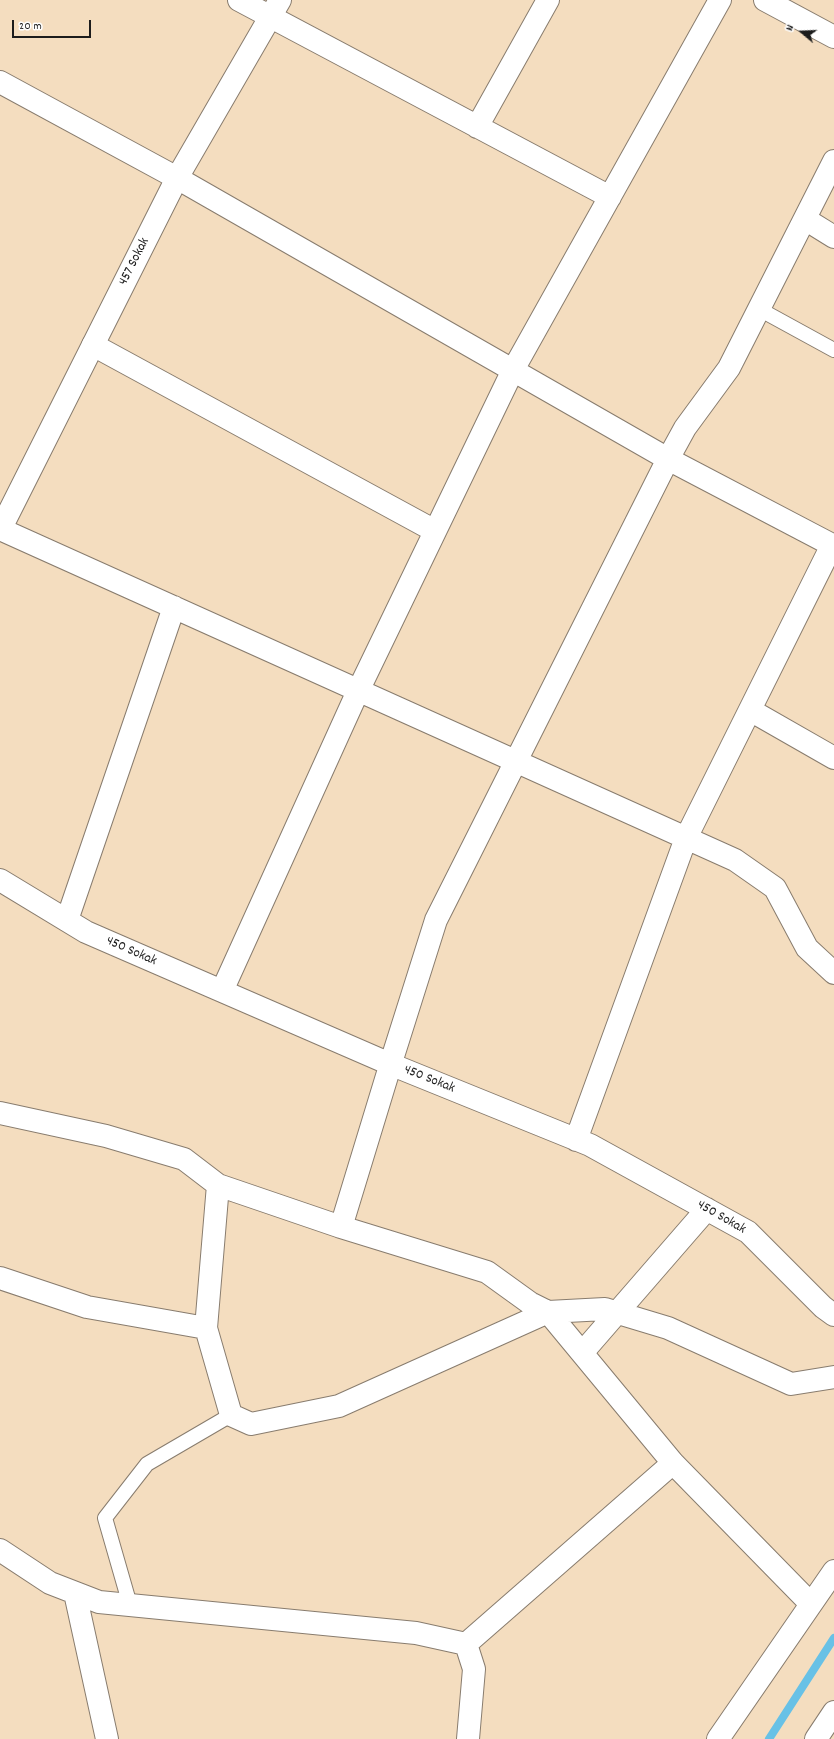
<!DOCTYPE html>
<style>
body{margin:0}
#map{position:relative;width:834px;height:1739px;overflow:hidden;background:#f4ddbf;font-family:Dekko,sans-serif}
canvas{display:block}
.north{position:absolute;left:782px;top:12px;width:40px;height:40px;-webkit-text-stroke:3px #fff;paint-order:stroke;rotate:289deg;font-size:11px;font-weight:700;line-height:16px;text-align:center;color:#1c1c1c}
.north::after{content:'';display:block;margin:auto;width:14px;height:18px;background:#1c1c1c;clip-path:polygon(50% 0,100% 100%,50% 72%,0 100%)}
.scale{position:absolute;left:12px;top:20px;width:79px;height:18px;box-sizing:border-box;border:2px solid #1c1c1c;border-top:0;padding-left:5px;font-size:12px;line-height:14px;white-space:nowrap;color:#1c1c1c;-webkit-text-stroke:3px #fff;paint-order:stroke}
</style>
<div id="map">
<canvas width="834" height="1739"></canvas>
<div class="north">N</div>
<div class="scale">20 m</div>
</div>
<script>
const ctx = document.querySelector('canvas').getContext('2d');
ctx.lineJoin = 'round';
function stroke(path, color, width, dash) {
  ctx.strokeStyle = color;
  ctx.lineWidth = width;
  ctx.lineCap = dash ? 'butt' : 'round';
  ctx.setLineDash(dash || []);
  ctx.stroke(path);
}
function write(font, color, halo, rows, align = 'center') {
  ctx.font = font + ' Dekko,sans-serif';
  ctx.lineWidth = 4;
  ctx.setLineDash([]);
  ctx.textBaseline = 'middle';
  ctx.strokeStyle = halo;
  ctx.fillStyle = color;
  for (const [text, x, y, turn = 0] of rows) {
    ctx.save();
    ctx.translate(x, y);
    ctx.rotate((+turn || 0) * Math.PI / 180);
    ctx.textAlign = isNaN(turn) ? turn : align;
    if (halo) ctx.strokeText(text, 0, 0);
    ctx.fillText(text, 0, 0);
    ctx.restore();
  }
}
stroke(new Path2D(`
 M769,1739L834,1638`), '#68c1e6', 8);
const lane = new Path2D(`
 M759,309L834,350
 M130,1605L105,1518L147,1464L231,1415`);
const street = new Path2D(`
 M239,0L610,197
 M765,0L834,37
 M0,82L177,178L668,459L834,546
 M477,127L548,0
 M805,219L834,237
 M93,345L435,531
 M0,529L735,860L775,888L807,948L834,973
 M750,710L834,758
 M0,880L86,932L390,1064L590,1145L748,1232L823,1307L834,1315
 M67,920L174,607
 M222,991L358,691L513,370L720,0
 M0,1113L106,1136L184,1159L218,1185L341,1227L487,1272L530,1303L548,1312L605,1309L668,1328L791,1384L834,1377
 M576,1140L686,838L832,545
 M218,1185L206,1328L231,1415L251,1424L339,1406L548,1312L673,1463L811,1604
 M341,1227L394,1053L436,920L668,459L685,428L729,368L834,161
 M0,1278L87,1307L206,1328
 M582,1353L707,1209
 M0,1550L50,1583L99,1602L416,1633L466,1644L474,1669L468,1739
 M75,1593L107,1739
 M466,1644L673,1463
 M718,1739L834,1571
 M816,1739L834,1712`);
const secondary = new Path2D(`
 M0,530L177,178L280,0`);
stroke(lane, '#887c6e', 16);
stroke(street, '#887c6e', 24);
stroke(secondary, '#887c6e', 24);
stroke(lane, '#fff', 14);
stroke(street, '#fff', 22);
stroke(secondary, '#fff', 22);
write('14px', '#1c1c1c', '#fff', [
 ["457 Sokak",135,262,-63],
 ["450 Sokak",131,952,24],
 ["450 Sokak",429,1080,22],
 ["450 Sokak",721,1218,30]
]);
</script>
